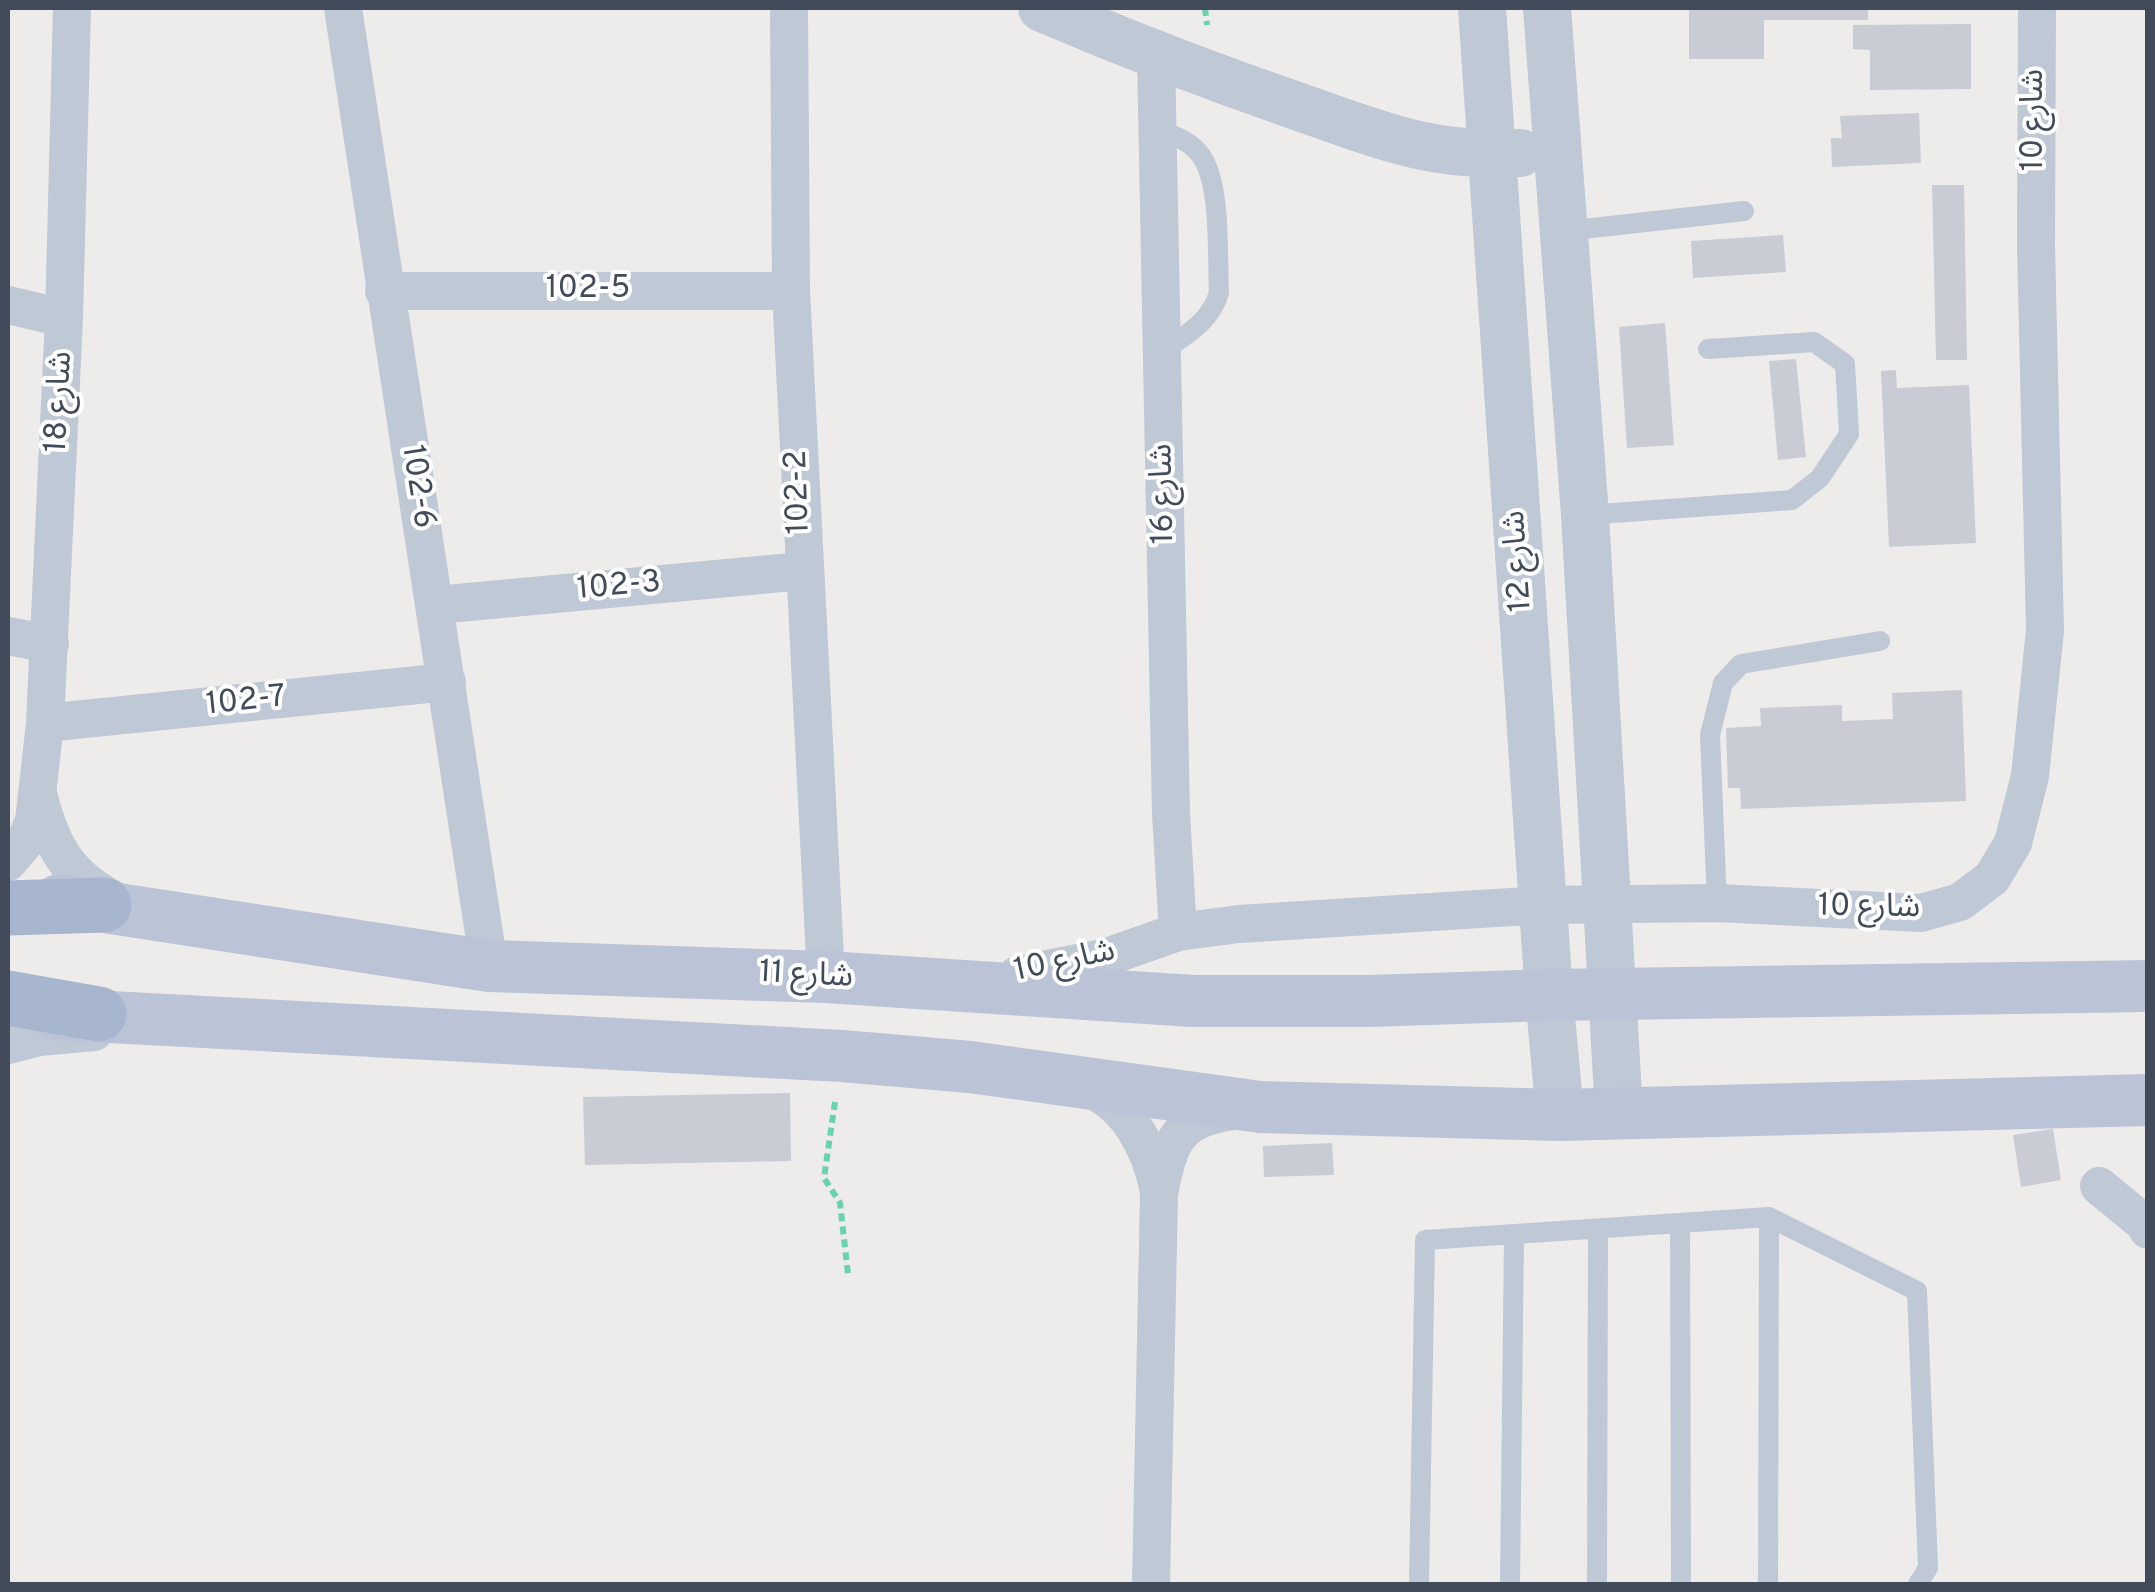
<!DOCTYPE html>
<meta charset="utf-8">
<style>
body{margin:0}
#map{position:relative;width:2155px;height:1592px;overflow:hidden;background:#eeebeb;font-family:Overpass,sans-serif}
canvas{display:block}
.frame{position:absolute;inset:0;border:10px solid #424b5a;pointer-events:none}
</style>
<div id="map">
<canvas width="2155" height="1592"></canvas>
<div class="frame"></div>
</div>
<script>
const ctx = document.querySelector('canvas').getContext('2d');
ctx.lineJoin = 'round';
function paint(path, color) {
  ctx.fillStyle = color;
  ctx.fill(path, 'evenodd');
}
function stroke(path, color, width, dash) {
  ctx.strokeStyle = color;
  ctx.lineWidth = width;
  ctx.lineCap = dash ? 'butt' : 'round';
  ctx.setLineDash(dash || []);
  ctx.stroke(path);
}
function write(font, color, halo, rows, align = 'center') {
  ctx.font = font + ' Overpass,"Noto Sans Arabic",sans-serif';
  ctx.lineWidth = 8;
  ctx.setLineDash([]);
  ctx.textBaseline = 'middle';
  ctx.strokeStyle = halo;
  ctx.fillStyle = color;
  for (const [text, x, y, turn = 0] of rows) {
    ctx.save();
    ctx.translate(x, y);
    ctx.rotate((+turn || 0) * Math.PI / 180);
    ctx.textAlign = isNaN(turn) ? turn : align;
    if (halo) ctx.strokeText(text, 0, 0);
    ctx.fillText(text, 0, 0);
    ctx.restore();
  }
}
paint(new Path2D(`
 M1689,8H1868V20H1764V59H1689Z
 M1971,24V89L1870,90V50L1853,49V25Z
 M1919,113L1921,163L1832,167L1831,138H1842L1840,116Z
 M1932,185H1964L1967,360H1936Z
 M1783,235L1786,272L1693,278L1691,241Z
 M1665,323L1674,445L1627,448L1619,327Z
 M1796,359L1806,457L1778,460L1769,361Z
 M1896,370L1897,388L1969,385L1976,543L1889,547L1881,371Z
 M1962,690L1966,801L1741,809L1740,788H1728L1726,728L1761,726L1760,708L1842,705V721L1893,719L1892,693Z
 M790,1093L791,1161L585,1165L583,1097Z
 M2053,1129L2061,1180L2021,1187L2013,1135Z
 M1332,1143L1334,1175L1264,1177L1263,1146Z`), '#c9ccd4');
stroke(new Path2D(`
 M1205,8L1207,25
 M835,1102L824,1178L840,1203L848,1274`), '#68d3ae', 6, [8, 5]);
stroke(new Path2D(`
 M1158,130C1173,135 1188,140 1199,153C1222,180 1217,256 1219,293C1210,322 1187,334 1162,352
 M1565,231L1744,211
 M1585,515L1792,500L1820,478L1849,434L1845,364L1814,342L1708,349
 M1717,903L1710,735L1723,683L1741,664L1880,641
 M1680,1224L1681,1584
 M1419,1584L1425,1240L1769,1217L1917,1291L1928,1568L1918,1584
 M1510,1584L1514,1236
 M1597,1584L1598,1229
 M1768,1584L1769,1217`), '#bfc8d5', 20);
stroke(new Path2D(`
 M343,8L489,966
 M789,8L791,291L826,977
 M1156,56L1171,814L1178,932
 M384,291H791
 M8,305L64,318
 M436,605L803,571
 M8,636L50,644
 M45,723L447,682
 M39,797C52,850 71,880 122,904
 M8,862L25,842L34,821L45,723L64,318L72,8
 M1017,975L1104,958L1178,932L1239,924L1544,905L1717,903L1921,913L1960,902L1992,878L2013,843L2030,776L2045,630L2036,246L2037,8
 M8,1045L39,1037L94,1032
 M1085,1087C1128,1103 1151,1149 1159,1192
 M2099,1186L2144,1223L2148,1230
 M1151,1584L1159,1194C1170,1136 1179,1118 1240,1110`), '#bfc8d5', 38);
stroke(new Path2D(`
 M1042,8C1124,43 1207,75 1291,104C1375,133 1429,158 1520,153
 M1482,8L1549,995L1560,1115
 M1547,8L1585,515L1619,1114`), '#bfc8d5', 48);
stroke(new Path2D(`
 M59,900L489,966L826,977L1193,1001H1369L1549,995L2148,986
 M54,1014L842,1056L970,1067L1260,1107L1560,1115L2148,1100`), '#bbc4d7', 52);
stroke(new Path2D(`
 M8,908L104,905
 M8,998L99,1014`), '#a7b5ce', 55);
write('32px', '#424b5a', '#fff', [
 ["شارع 10",2036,120,-90],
 ["102-5",588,291],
 ["شارع 18",61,402,-87],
 ["102-6",416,487,81],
 ["102-2",800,492,-92],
 ["شارع 16",1165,494,-91],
 ["شارع 12",1520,561,-94],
 ["102-3",619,588,-5],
 ["102-7",246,703,-6],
 ["شارع 10",1869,909,1],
 ["شارع 10",1065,963,-12],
 ["شارع 11",806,977,3]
]);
</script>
